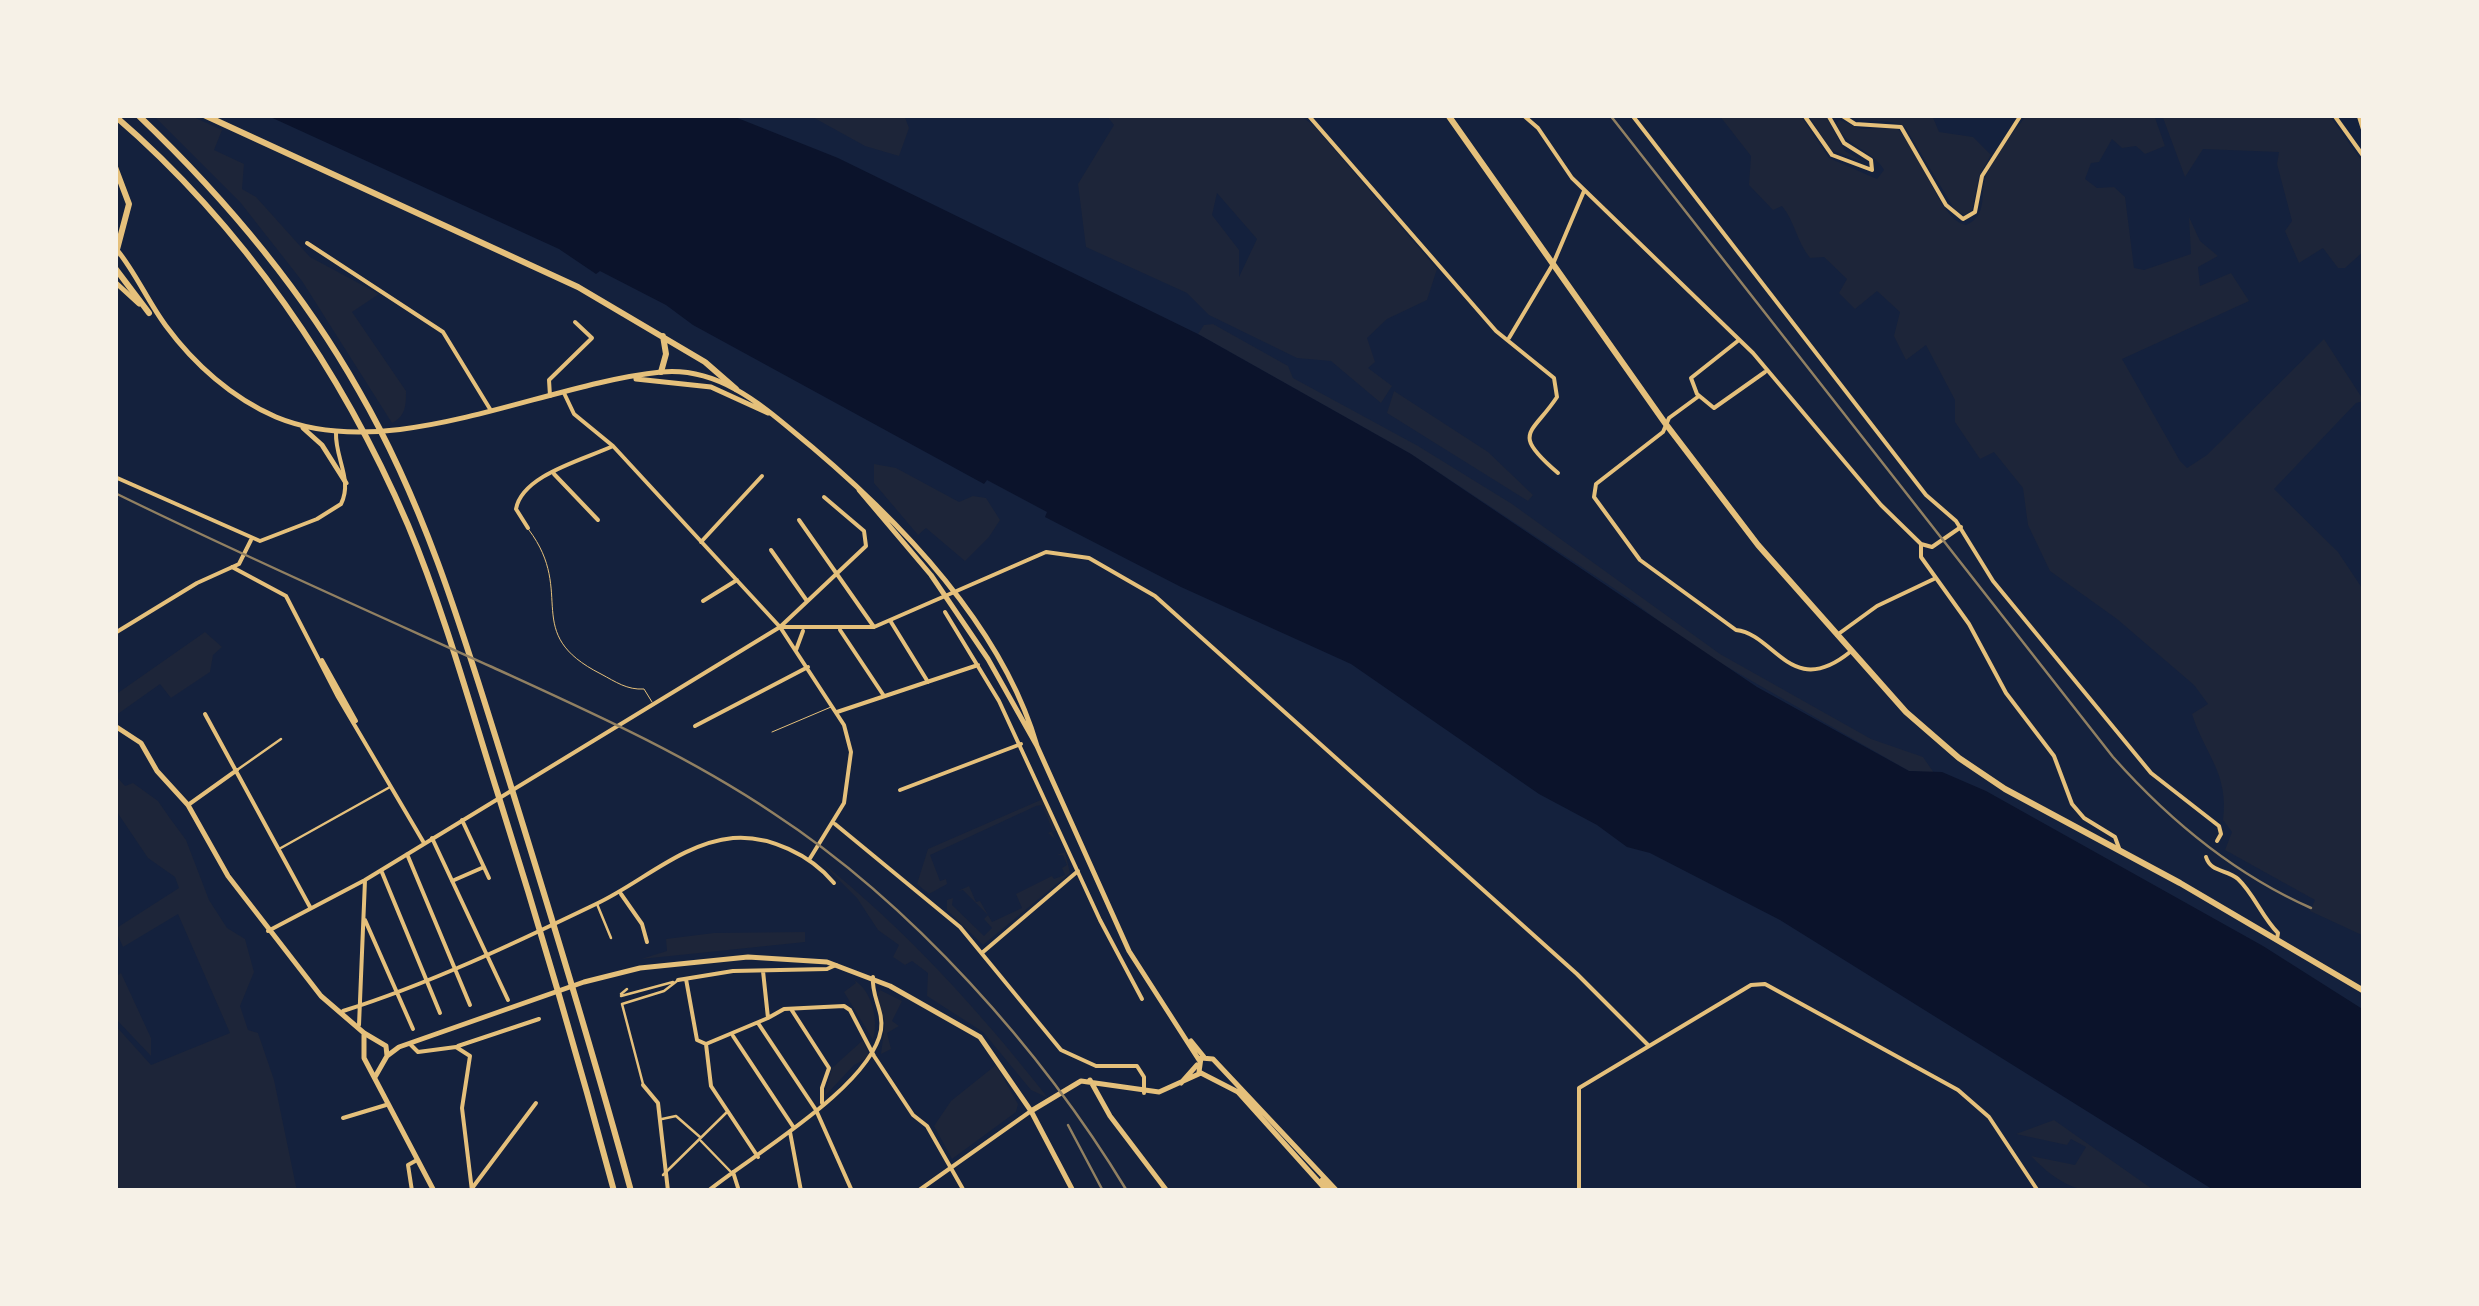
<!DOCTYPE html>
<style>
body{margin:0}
#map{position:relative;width:2479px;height:1306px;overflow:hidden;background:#14213d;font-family:"Varela Round",sans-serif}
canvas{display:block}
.frame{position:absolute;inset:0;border:118px solid #f6f1e7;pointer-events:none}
</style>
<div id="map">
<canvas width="2479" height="1306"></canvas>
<div class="frame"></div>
</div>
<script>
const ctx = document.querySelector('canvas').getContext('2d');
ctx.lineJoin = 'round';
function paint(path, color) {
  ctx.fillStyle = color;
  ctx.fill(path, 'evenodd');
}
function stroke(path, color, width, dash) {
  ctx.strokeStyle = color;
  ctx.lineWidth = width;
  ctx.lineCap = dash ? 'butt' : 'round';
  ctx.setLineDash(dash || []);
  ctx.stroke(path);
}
paint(new Path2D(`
 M153,115H189L222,130L214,150L244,164L242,189L256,197L310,257L379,294L352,312L406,391C406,405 406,416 392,423L302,281L240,202Z
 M809,115H904L909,128L899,156L865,146Z
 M1106,115H1300L1314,126L1437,269L1427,300L1387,319L1367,338L1375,362L1368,368L1392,386L1381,403L1331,361L1297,358L1209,315L1187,293L1086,247L1078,184L1114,125ZM1217,193L1257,239L1239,277V250L1212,215Z
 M1719,115H1800L1829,158L1877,179L1884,170C1874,151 1847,147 1836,125L1839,120L1862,129L1896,128C1923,149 1937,219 1966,225C1989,215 1979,194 1986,176C1995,154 2012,133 2027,115H2154L2165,146L2145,154L2136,146L2122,148L2112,139L2099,162L2091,163L2085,179L2097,188L2114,187L2125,197L2134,268L2144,270L2191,254L2189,217L2200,241L2218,256L2198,267L2200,286L2231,273L2249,301L2122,359L2180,461L2187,468L2207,455L2324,339L2364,401L2356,403L2274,489L2338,552L2364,591V936L2310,911L2315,900L2225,850L2232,832L2223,820C2229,773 2205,755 2192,714L2208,704L2194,685L2117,619L2050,571L2028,525L2023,488L1994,452L1980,459L1955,422V400L1926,345L1906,360L1894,336L1900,312L1877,291L1855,309L1839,293L1847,279L1824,257L1810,258C1796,240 1795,222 1782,206L1773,210L1749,185L1751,156Z
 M1808,115H1825L1845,151L1868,164L1831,150Z
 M1845,115H1932L1939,132L1973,137L1991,155L1979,176L1972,210L1964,215L1955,210L1905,127C1885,116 1865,126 1845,115Z
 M2162,115H2329L2364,164V251L2345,268H2338L2323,248L2299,263L2285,231L2292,221L2277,164L2279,152L2203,149L2185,177Z
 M1213,324L1288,366L1293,378L1418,446L1512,504L1720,654L1871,739L1923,757L1934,773L1909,771L1696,649L1627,597L1411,454L1198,334L1204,325Z
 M1394,391L1488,452L1533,495L1528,501L1387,413Z
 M874,464L896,468L959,502L973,496L986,498L1000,520L989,537L965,561L926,528L918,535L874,483Z
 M205,632L222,647L213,655L210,672L171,698L160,684L115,716V695Z
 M115,775L125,786L133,783L158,801L169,817L186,840L209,900L227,928L245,939L254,972L240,1006L248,1030L258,1033L274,1080L297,1191H115V1025L151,1065L230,1033L178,914L123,947L115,929L179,888L175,877L148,858L115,809Z
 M1043,799L1056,830L1052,832L1055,839L1048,833L1053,831L1042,805L1036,806L930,855L940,881L946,879L947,884L929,894L917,884L928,849Z
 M1065,852L1070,873L983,945L947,910V900L953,898L952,905L984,936L992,928L984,919L988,915L963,890L958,891L969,886L976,902L980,901L992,922L1022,908L1016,894L1052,876L1054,879L1065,875L1062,868L1067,865L1063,855H1057Z
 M819,860C906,930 979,1010 1048,1098L1031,1090L983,1032L927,996L928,973L912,961L905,965L893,957L899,945L878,930L857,898Z
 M805,932V942L641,959L667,951L666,939L714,933Z
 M121,973L151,1038V1056L115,1018V977Z
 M854,980C872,991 879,1019 873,1040L844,992L856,983Z
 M880,990L902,1001L892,1021L899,1026L887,1033L891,1049L881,1054L885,1022L877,996Z
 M863,1040L870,1057L854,1065L824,1097L832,1068Z
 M996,1065L1018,1104L1016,1112L952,1159L934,1126L951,1101Z
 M2054,1120L2155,1191C2099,1191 2075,1202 2031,1156L2075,1165L2086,1147L2071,1139L2067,1145L2016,1134Z`), '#1d2539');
paint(new Path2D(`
 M266,115H730L838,158L1198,334L1411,454L1757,687L1909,771L1942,772L1986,791L2263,946L2364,1010V1191H2215L1780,920L1650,853L1627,847L1597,825L1539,794L1351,664L1181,587L1045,517L1047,512L987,480L984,484L693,325L666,305L600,271L596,274L559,249Z`), '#0b132b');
stroke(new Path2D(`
 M529,530C577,594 520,633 601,674C616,682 627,690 644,689L652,702
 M772,732L831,707`), '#e5c07b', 1);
stroke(new Path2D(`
 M237,770L281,739
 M279,849L390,787
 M597,904L611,938
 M621,994L627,989
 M621,996L673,982
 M643,1084L622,1004L664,991L677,981
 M662,1119L676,1116L700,1137
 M701,1141L730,1171
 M663,1175L727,1112`), '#e5c07b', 2.5);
stroke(new Path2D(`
 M1308,115L1496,331L1554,378L1557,397C1532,435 1510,432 1558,473
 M1523,115L1538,128L1572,178L1753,353L1881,505L1921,544L1932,547L1961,527
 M1632,115L1926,495L1956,521L1993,581L2151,773L2219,826L2221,834L2217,841
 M1804,115L1832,155L1872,170L1871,160L1844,143L1828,115
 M1841,115L1855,124L1901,127L1946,205L1963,219L1975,212L1982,176L2021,115
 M2334,115L2364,157
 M307,243L443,332L490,409
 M1509,338L1553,264L1584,191
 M1739,340L1691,378L1697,394L1714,408L1765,372
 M564,393L574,414L613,446L780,627L844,725L851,752L844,803L809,860
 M550,396L549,380L592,338L575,322
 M1699,396L1669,418L1663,432L1596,484L1594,497L1640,560L1736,630C1775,634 1791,700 1850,652
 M554,474L598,520
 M115,477L260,541L317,519L341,504C353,480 335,458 336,433
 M799,520L874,627
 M528,528L516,509C522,475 583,460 613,446
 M701,542L762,476
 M1921,544V557L1969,624L2006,693L2054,756L2072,804L2084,818L2115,837L2120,851
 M771,550L807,601
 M232,567L286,596L338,697L424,843
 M703,601L737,580
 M945,612L999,701L1100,920L1142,999
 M891,622L928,682
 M780,627H874L1046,552L1089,558L1155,596L1577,974L1649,1046
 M840,630L884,696
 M115,633L197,583L239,564L251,540
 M1837,635L1877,606L1936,578
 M796,650L803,631
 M322,660L356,721
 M837,712L978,665
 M205,714L310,907
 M695,726L808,667
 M900,790L1021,744
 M188,805L237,770
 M462,820L489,878
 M835,824L960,927L1061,1050L1096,1066H1137L1144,1077V1093
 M432,838L508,1000
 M407,854L470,1005
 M2206,857C2211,873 2227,869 2238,879C2254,894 2262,917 2278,933L2277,939
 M381,870L440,1013
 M452,881L484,867
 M621,894L642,924L647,942
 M365,920L413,1029
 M268,931L365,880L780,627L866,546L864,531L824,497
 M983,952L1078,871
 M686,979L697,1040L706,1044L711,1086L758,1157
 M678,980L733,971L827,969L836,965
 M791,1009L829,1068L822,1088V1103
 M343,1011C429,984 515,943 596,904C641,883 682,843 733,838C769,835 811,855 834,883
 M768,1018L784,1009L844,1006L850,1010L874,1056L913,1115L927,1126L964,1191
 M758,1023L816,1110L852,1191
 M359,1025L365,880
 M733,1036L794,1128
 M410,1044L418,1052L456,1047L470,1056L462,1108L472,1191
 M706,1044L768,1018L763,971
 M458,1046L539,1019
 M643,1085L658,1103L668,1191
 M343,1118L386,1105
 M790,1132L801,1191
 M733,1172L739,1191
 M473,1187L536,1103
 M412,1191L408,1165L417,1160
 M708,1191C752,1155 871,1087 881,1030C884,1011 871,996 873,977
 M918,1191L1031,1111
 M1579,1191V1088L1751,985L1765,984L1958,1090L1989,1117L2038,1191`), '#e5c07b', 4);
stroke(new Path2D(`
 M2359,115L2364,131
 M115,726L141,743L157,771L188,805L228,876L321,996L364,1033L386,1046L387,1056L375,1077
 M364,1033V1058L434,1191
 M387,1056L399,1047L584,982L640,968L748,957L827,962L890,986L980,1037L1031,1111L1073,1191
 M1090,1080L1110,1116L1167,1191
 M1181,1083L1197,1065
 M1031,1111L1081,1081L1159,1092L1201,1073`), '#e5c07b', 5);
stroke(new Path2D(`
 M117,250C136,273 148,302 166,326C194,364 232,398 276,417C391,465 542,384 661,372C723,366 768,411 812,447C903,524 1003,628 1037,746
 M115,282L139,304
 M636,379L711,387L768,413
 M303,428L322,445L346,483
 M859,490L931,575L988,659L1037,746L1129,951L1199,1060
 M1191,1041L1204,1057
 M1322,1180L1332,1191
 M1327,1191L1238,1092L1199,1072L1201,1058L1213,1059L1337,1191`), '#e5c07b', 5);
stroke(new Path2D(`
 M1448,115L1665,423L1758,545L1906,712L1959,758L2005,789L2180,883L2364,991`), '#e5c07b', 6);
stroke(new Path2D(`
 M138,115C224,197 301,288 359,391C426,507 464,636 504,764C548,905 592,1048 631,1191
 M204,115L578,287L705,362L736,389
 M115,116C243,226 342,371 408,525C444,611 469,702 497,791C539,924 578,1057 614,1191
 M115,167L129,204L115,257
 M115,268L149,313
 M661,372L666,354L663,336`), '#e5c07b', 6);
stroke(new Path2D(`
 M1610,115L2113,757C2169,820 2234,874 2311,908
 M115,493C239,554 366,610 492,667C588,711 685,754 773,813C911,903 1042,1050 1127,1191
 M1068,1125L1103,1191`), '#918062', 2.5);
</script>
